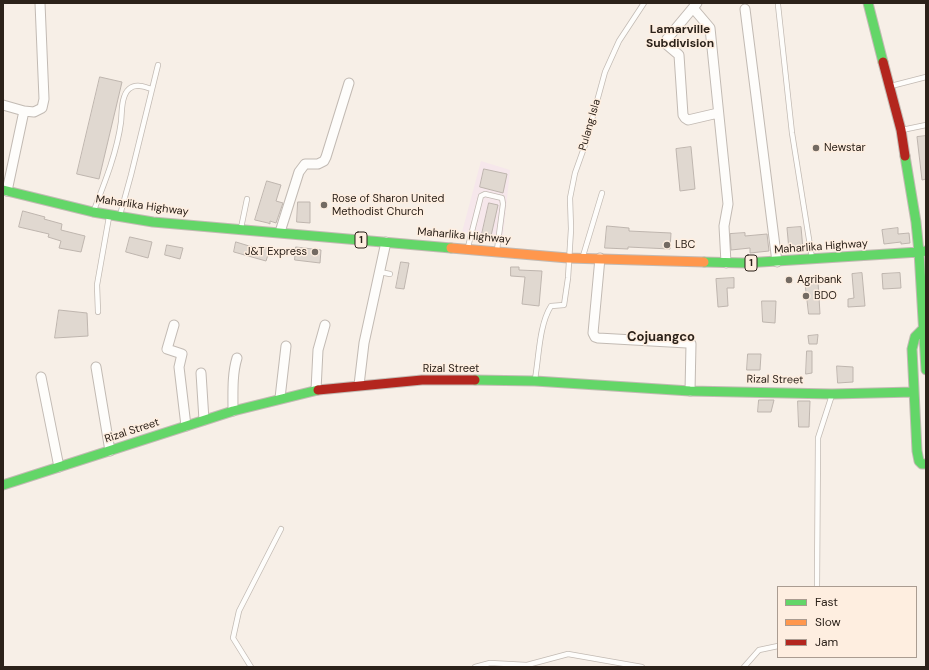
<!DOCTYPE html>
<style>
body{margin:0}
#map{position:relative;width:929px;height:670px;overflow:hidden;background:#f7efe7;font-family:"DM Sans",sans-serif}
canvas{display:block}
.frame{position:absolute;inset:0;border:4px solid #2c221a;pointer-events:none}
.legend{position:absolute;left:777px;top:586px;width:140px;height:72px;box-sizing:border-box;background:#feeee0;border:1px solid #aa9c91;margin:0;padding:5px 7px;list-style:none;font-size:12px;color:#2c221a}
.legend li{display:flex;align-items:center;gap:8px;height:20px}
.legend b{width:20px;border:1px solid #aa9c91}
</style>
<div id="map">
<canvas width="929" height="670"></canvas>
<div class="frame"></div>
<ul class="legend">
<li><b style="height:5px;background:#63d668"></b>Fast</li>
<li><b style="height:5px;background:#ff974d"></b>Slow</li>
<li><b style="height:5px;background:#b3261e"></b>Jam</li>
</ul>
</div>
<script>
const ctx = document.querySelector('canvas').getContext('2d');
ctx.lineJoin = 'round';
function paint(path, color) {
  ctx.fillStyle = color;
  ctx.fill(path, 'evenodd');
}
function stroke(path, color, width, dash) {
  ctx.strokeStyle = color;
  ctx.lineWidth = width;
  ctx.lineCap = dash ? 'butt' : 'round';
  ctx.setLineDash(dash || []);
  ctx.stroke(path);
}
function write(font, color, halo, rows, align = 'center') {
  ctx.font = font + ' "DM Sans",sans-serif';
  ctx.lineWidth = 3;
  ctx.setLineDash([]);
  ctx.textBaseline = 'middle';
  ctx.strokeStyle = halo;
  ctx.fillStyle = color;
  for (const [text, x, y, turn = 0] of rows) {
    ctx.save();
    ctx.translate(x, y);
    ctx.rotate((+turn || 0) * Math.PI / 180);
    ctx.textAlign = isNaN(turn) ? turn : align;
    if (halo) ctx.strokeText(text, 0, 0);
    ctx.fillText(text, 0, 0);
    ctx.restore();
  }
}
paint(new Path2D(`
 M481,161L510,170L503,237L462,232Z`), '#f6e7eb');
const building = new Path2D(`
 M100,77L122,82L99,179L77,174Z
 M926,136V179L922,180L917,137Z
 M691,147L695,189L680,191L676,149Z
 M484,169L507,174L503,193L480,187Z
 M267,181L281,185L276,201L283,203L276,223L270,221V224L268,223L255,220Z
 M298,202H310V223L297,222Z
 M489,203L498,205L491,236L482,234Z
 M23,211L45,217L44,219L62,224L61,230L85,236L81,252L59,248L61,241L48,237L49,234L19,227Z
 M607,226L629,228V231L671,233L670,249L628,247V249L605,248Z
 M801,227L803,249L789,250L787,228Z
 M898,228V234L909,233L910,243L901,244V242L884,244L882,230Z
 M745,233V236L767,234L769,251L750,253V248L731,250L730,234Z
 M130,237L152,242L148,258L126,252Z
 M236,242L259,249L260,246L270,249L266,261L234,252Z
 M167,245L183,248L180,259L165,255Z
 M296,247L321,250L320,263L295,260Z
 M401,262L409,263L404,289L396,288Z
 M511,267H519V270L542,271L539,306L522,304L525,277L511,276Z
 M862,273L865,306L848,307V299L854,298L852,274Z
 M900,273L901,288L883,289L882,274Z
 M734,278V288H727L728,306L718,307L716,279Z
 M805,280L818,281L820,314H809Z
 M762,301H776L775,323L763,322Z
 M59,310L87,313L88,336L55,338Z
 M818,335L817,344H809L808,336Z
 M807,351H812V373L806,374Z
 M748,354H761L760,370H747Z
 M837,366L853,367V382L838,383Z
 M759,400H774L771,412H758Z
 M798,401H810L809,427H799Z`);
paint(building, '#e0d8d0');
stroke(building, '#beb5ae', 1);
const lane = new Path2D(`
 M778,5L792,133L812,258
 M891,86L926,77
 M902,130L926,125
 M94,210C105,182 117,152 121,122C122,113 121,96 129,89C136,83 144,87 152,89
 M120,215L131,175L158,65
 M241,228L247,199
 M468,247L481,196L485,194L502,198L503,204L497,250
 M583,256L602,193
 M380,272L390,274
 M98,312L97,285L109,217
 M535,379C539,357 539,325 551,306L564,305L568,278L571,229L570,198L575,173L585,145L605,72L619,41L644,3
 M817,587L818,438L832,395
 M251,667L233,638L239,611L281,529
 M475,667L490,663L527,665L568,654L642,667
 M744,667L759,650L778,646`);
const street = new Path2D(`
 M697,3L667,39L666,44L679,55L683,115L685,118L688,120L718,113
 M693,8L710,28L728,204L724,226L726,263
 M745,9L777,262
 M3,105L24,111L7,191
 M24,111L34,112L42,108L44,99L40,3
 M280,232L299,172L305,164H318L324,161L326,157L349,83
 M600,258L593,333L595,337L598,338L687,343L691,344L690,391
 M174,325L167,349L182,354L179,367L186,426
 M96,367L110,451
 M201,373L204,420
 M41,377L59,467
 M359,385L364,343L386,242
 M316,390L318,350L325,325
 M280,398L286,346
 M233,411C233,393 232,374 237,358`);
const fast = new Path2D(`
 M868,3L883,62
 M3,190L93,212L153,222L451,248
 M926,251L919,252L926,370
 M704,262L745,263L919,252L916,222L905,156
 M926,330L923,329L915,337L912,349L917,451L919,461L922,464H926
 M475,380L535,381L690,391L832,394L914,392
 M3,485L233,411L318,390`);
const slow = new Path2D(`
 M451,248L568,258L704,262`);
const jam = new Path2D(`
 M883,62L901,130L905,156
 M318,390L422,380H475`);
stroke(lane, '#c2bab3', 6);
stroke(street, '#c2bab3', 11);
stroke(fast, '#c2bab3', 11);
stroke(slow, '#c2bab3', 11);
stroke(jam, '#c2bab3', 11);
stroke(lane, '#fefdfb', 4.5);
stroke(street, '#fefdfb', 9);
stroke(fast, '#63d668', 9);
stroke(slow, '#ff974d', 9);
stroke(jam, '#b3261e', 9);
for (const [x, y, r, color] of [
 [816,148,4,"#736a62"],
 [324,205,4,"#736a62"],
 [667,245,4,"#736a62"],
 [315,252,4,"#736a62"],
 [789,280,4,"#736a62"],
 [806,296,4,"#736a62"]
]) {
  const dot = new Path2D();
  dot.arc(x, y, r, 0, 2 * Math.PI);
  ctx.fillStyle = color;
  ctx.fill(dot);
  stroke(dot, '#feeee0', 1.5);
}
for (const [x, y, w] of [
 [361,240,12],
 [751,263,12]
]) {
  const box = new Path2D();
  box.roundRect(x - w / 2, y - 8, w, 16, 3);
  ctx.fillStyle = '#feeee0';
  ctx.fill(box);
  stroke(box, '#2c221a', 1);
}
write('bold 10px', '#2c221a', null, [
 ["1",361,240],
 ["1",751,263]
]);
write('11px', '#2c221a', '#feeee0', [
 ["Pulang Isla",590,125,-74],
 ["Maharlika Highway",142,206,8],
 ["Maharlika Highway",464,236,5],
 ["Maharlika Highway",821,247,-4],
 ["Rizal Street",451,369],
 ["Rizal Street",775,380,1],
 ["Rizal Street",132,431,-18]
]);
write('11px', '#2c221a', '#feeee0', [
 ["Newstar",824,148],
 ["Rose of Sharon United",332,199],
 ["Methodist Church",332,212],
 ["LBC",675,245],
 ["J&T Express",307,252,"right"],
 ["Agribank",797,280],
 ["BDO",814,296]
], 'left');
write('bold 12px', '#2c221a', '#feeee0', [
 ["Lamarville",680,30],
 ["Subdivision",680,44]
]);
write('bold 13px', '#2c221a', '#feeee0', [
 ["Cojuangco",661,338]
]);
</script>
